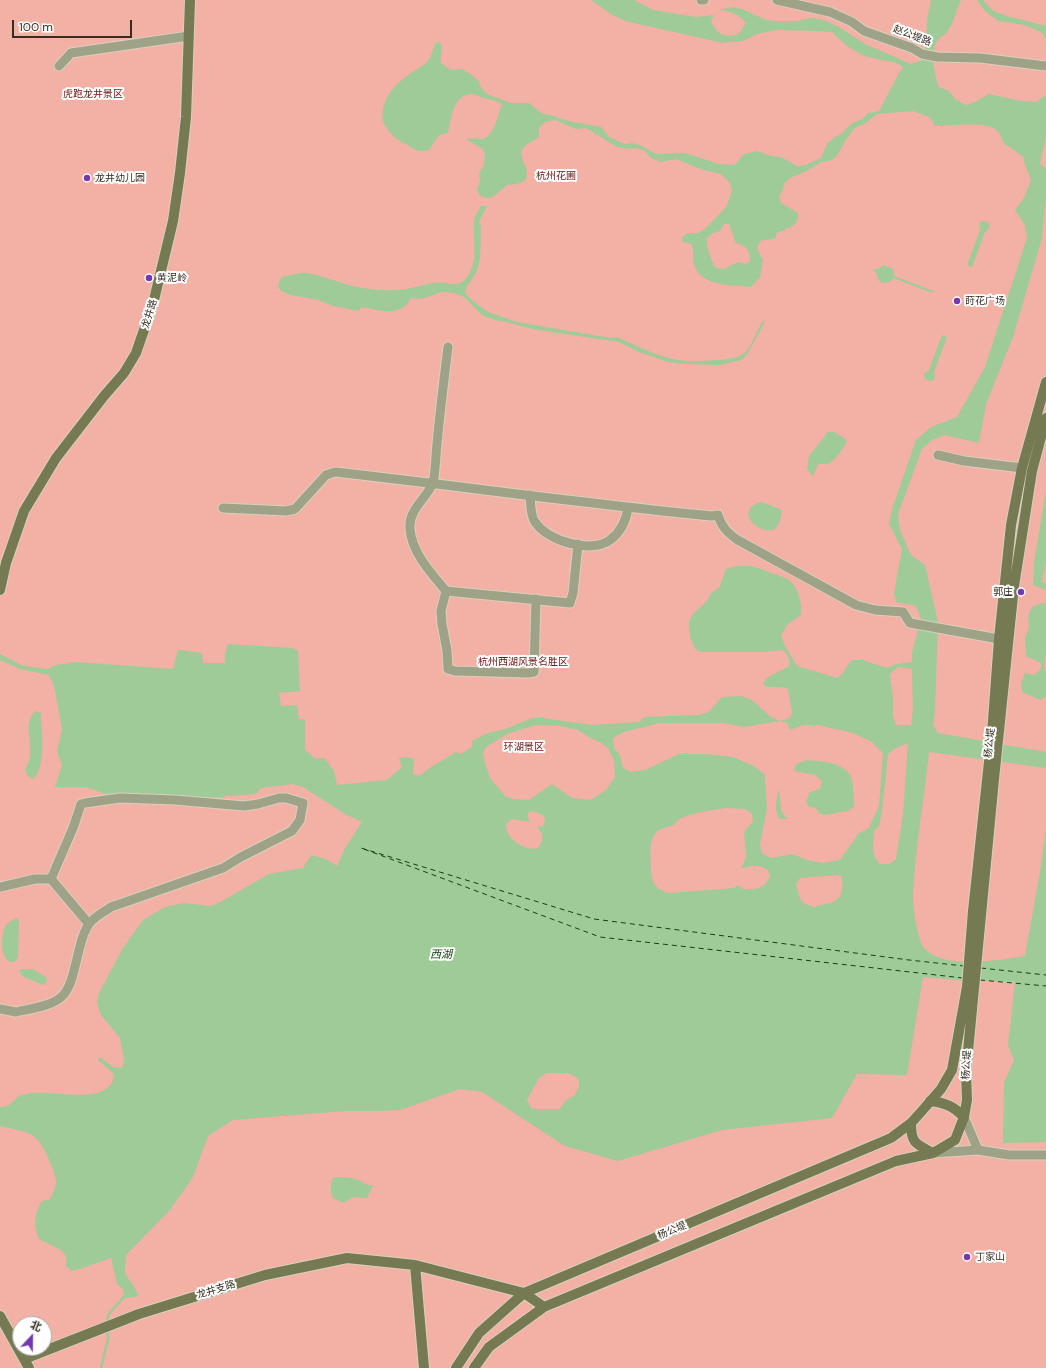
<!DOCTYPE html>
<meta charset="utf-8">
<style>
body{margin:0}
#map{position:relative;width:1046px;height:1368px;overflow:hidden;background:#fef4df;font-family:"DM Sans","Noto Sans SC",sans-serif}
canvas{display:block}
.north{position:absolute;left:12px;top:1316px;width:40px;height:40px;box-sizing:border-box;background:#fff;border:1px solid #aeaba6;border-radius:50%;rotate:22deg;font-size:11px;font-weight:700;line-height:16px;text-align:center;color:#342d20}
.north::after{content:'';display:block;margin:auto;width:14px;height:18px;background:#7538ae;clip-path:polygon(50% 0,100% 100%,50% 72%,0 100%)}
.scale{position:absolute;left:12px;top:20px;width:120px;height:18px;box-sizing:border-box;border:2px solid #342d20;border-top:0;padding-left:5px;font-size:12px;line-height:14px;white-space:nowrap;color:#342d20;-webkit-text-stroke:3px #fff;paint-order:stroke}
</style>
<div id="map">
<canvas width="1046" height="1368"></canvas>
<div class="north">北</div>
<div class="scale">100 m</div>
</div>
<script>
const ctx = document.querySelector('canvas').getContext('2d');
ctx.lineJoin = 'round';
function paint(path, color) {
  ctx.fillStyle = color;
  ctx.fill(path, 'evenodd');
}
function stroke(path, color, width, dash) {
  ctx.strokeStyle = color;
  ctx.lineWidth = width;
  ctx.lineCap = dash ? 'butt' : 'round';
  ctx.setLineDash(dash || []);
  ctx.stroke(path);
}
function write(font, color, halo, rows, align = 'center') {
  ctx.font = font + ' "DM Sans","Noto Sans SC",sans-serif';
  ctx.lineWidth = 4;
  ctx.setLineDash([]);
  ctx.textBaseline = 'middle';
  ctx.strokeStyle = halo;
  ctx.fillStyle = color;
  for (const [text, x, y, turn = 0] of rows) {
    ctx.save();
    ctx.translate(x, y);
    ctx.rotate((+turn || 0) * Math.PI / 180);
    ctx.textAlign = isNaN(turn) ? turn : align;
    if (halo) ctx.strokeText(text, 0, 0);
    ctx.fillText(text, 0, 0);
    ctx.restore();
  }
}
paint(new Path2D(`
 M0,0H1046V1368H0ZM20,1324H44V1348H20Z`), '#f3b0a5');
paint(new Path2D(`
 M591,0H634L653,10L696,17L714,15L711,21C716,35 726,38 739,34L746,23C739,14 732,12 720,10L731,7L742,9L766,20L775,21H797L811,18L824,20L839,27L865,44L911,64L920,61L923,58L926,46L927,20L931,0H961C956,9 955,21 949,29C946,35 939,37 936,43C931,55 934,75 939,87L949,91L955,99L966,105L975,102L989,94L1021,101L1037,102L1042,97L1046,96V135L1040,164L1046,169V201L1045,204L1042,238L1013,337L986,404L979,443L945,435L932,440L922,449L898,514L900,530L911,555L925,565L938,622L935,710L933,725L938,733L1046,752V768L929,752C924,798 916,845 913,891C912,903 917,941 925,949C945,970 1000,960 1025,956L1040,872L1046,829V1142L1003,1143L1004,1082L1014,1060L1008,1045L1015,981H970L923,977L907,1075L857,1074L832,1118L722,1130L618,1161L565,1146L482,1092L460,1089L400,1110L378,1111H345L233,1120L208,1136L193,1177L170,1210L126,1255L125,1274L133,1285L139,1296L125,1298L123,1289L117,1284L111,1258L80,1269L72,1271L66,1266V1256L61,1250L39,1239C33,1225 34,1214 42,1201L49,1200C52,1195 55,1190 56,1183C57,1174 43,1144 36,1138C27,1130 11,1129 0,1126V1107C15,1106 11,1100 21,1095C24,1094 29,1094 33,1093C53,1090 113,1107 114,1074L98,1060L100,1057L113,1067L122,1068L124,1060L120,1038L101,1015L97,1003L99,993L123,948L143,920L165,907L184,903L210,906L217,904L269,874L303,868L311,855L326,859L337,866L344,850L362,822L345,814L303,787L292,784L261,788L256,794L206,798L111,796L86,787H55L62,765L57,752L62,729L54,686L49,675L20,669L0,660V654L23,666L48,669L56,665L76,662L173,669L178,650L202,653L203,663H225V653L228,644L293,648L298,651L300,691L279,693L281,706L297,705L299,719H305V750L316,759L324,758L334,771L337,785L387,780L402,767L399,758L408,757L414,760L413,774L419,776L431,767L456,752L461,754L472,747V741L488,733L505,729L532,718H542L592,725L639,722L645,717L699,715L709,712L722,697L741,696L752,700L771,717L780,721L790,718L792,713L788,689L782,687H766L763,683L768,677L788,667L790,662L786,653L782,650L765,652H702L695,649L690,637L689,621L693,614L707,601L711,593L719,588L726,569C745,562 756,566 774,574C779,576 785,577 789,580C799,589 802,603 801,615L788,624L781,635L785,646L797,666L837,678C844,674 846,666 852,660H862L887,668L896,664L912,662V653L921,619L916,606L896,602L894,593L902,549L889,524L892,509L916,440L931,427L957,417L985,367L1027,238L1025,225L1015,210L1024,198L1031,180L1024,162V158L1010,147L1005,145C1002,140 1000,132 995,129C984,121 949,126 935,126L931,118L913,111L877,114L866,123L855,128L847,138L836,157L829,161L821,162L805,172L792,177L785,182L783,190L779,196L781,203L798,213C799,221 794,228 786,228L784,231H780L776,234V238C771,240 765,239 760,241L757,248L763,260L760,277L751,287C733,285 700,287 694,264C692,257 695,250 691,244L683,242L682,237L688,233H698L706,228L726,207L732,191L730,183L721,174L703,170L676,159L660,162L650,157L645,151L637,148L630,149L617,147L586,128L576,129L555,120L545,122L539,128V137C535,140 528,143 525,146C517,154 525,163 527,170C527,173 526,177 526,180L517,184L507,185L493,197L486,198L479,195L477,189L480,181L479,174L484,164L485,156L483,149L466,139C472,138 476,139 482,139C494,137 498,114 502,104C495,100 491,100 484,98C480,97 476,94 472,94C453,94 451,119 448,133L439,135L429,150C415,153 414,148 404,143C395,139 391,134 386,127C382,121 382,117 383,110C386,91 402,79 417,69C420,67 423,66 425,64C431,59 433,49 436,42L441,43C443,50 440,56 441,63L451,70L461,69L469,73L479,81L480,86L487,94L511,103H529L543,114L550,115L573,122L596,126L601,127L609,137L624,144L632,143L640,145L656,154L684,153L701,158L718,164L735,165L744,154L757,151L771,156L781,157L797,166L805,165L821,158L827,144L835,137L841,134L851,124L862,119L868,113L879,111L899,73L903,67L896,63L864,56L847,46L832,32L818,31L776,30L757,34L743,41L723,43L625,21L611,14ZM724,224H729L736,243C747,247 750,249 750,261L745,264L738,262L724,269L716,268C711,261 706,247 707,238L713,233L720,231ZM898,667L912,669L913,709L911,725H896L893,716V698L890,674ZM780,721L787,723L790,730L803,725H818L853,733L872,742L883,753L879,806L869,828L859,833L840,860L823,863L807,860L793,854L771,858L762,853L760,844L767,808L765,775L754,766L733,757L706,754H679L645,770L631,772L623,768L620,755L614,748L613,738L624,732L659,723H723L744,727ZM536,725L560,726L578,730L590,738L600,742L608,748L614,760L615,777L606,790L591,800L572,798L552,784L529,800L513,799L505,796L490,778L485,763L483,753L486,747L507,734ZM908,743L903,814L896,859L890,864H880C871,856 873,842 874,831L879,826L882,811L888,754L896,748ZM726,808L745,809L752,814L753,821L744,832L746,857L741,869C751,865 758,864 768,870L770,876C763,890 757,889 743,889L738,885L734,888L670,893C656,890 652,884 651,870C651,859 648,843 655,834C660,828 665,828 671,826C674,825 676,822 678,820C689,813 713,810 726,808ZM530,811L536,812L544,816L545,820L543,826L537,827L542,834V841C541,843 540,845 539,847C531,853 514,843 510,836C507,832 506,829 506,824L512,819L530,822L527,816ZM837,875L841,876C844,885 843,898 833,902C827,904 821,904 815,907C799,904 800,898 796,884L800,878ZM546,1073H568L579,1079V1087L574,1096L566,1100L560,1109H538L531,1108L527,1100L539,1078Z
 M977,0H983L993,11L1007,16L1046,26V39L1041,32L1024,25L998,21L985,11Z
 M481,206H487L479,222L481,226C480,240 482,257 477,270C474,278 466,285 465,293L473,301L488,312L517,322L611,338L616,337C634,344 654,355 673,359C687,362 703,361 717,360C724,360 738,358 743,354C753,347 756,329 764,320V324L746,356L741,360L720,365L682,364L668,362L639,352L619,342L532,329L506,322L495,320L482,315L464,297L454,293L442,292L425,298L418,299L411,298C401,318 379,310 361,307L359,311L333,306L318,300L291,295L281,291L278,286L280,279L285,276C292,276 299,272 306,273C322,275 337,282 353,286C366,289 381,291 395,290C408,290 421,285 434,283C449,280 458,292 469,274C479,257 472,238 474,220C475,215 479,210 481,206Z
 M982,221L988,222L990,227L985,232L972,267L967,265L980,230L979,224Z
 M884,265L893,269L894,276L934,291L933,293L893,278L890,282L883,283L878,280L877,274L874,271L875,269H878Z
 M942,335L947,337L934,372L935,378L933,381H928L925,379L924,374L929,370Z
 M828,432H834L847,440C843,450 837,458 828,464H818L813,476L807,469L809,456Z
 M1046,491V562L1042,581L1046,584V590L1033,585L1034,562Z
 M760,502L770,505L782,510C781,516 780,524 776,528C764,538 731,513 760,502Z
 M1042,603L1046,604V655H1045L1044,671H1046V696L1040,700L1022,692L1021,684L1025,673L1034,675L1041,669V663L1026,656L1025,638L1029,627L1028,616L1032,607Z
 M35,711L41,713C41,730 47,767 33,779L28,776L25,770C27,766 30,760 30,755C32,737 23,726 35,711Z
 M807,760C820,761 842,762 850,775C855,784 853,796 854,806L848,811L824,815L819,813L816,808L808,806L806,801L810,792L820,789L822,781L815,775L794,771L796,764Z
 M779,789L781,810L787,819H779C774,808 776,800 779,789Z
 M17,918L19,921L18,957L15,962C0,964 0,939 5,927C8,922 13,920 17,918Z
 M21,969H33L47,978L46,983L43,985L22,976L19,971Z
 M334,1177C341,1177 351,1177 358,1180C366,1183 363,1185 373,1185L367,1198L354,1197L343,1203L333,1198C330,1190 329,1185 334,1177Z`), '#9ecb98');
stroke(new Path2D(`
 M107,1324C106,1311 119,1305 126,1294
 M101,1368L108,1339L107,1329`), '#9ecb98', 2.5);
stroke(new Path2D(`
 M981,968L1046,975
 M963,978L600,937L361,848L594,919L909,960L964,966
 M980,980L1046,986`), '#14410f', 1, [5, 4]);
const street = new Path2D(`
 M701,0H704
 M777,0L830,12L852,22L864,31L912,48L922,54L937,57L980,58L1046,66
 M59,66L71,53L189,36
 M448,347C444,379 440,411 437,444C436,453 435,476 433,483C426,499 408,510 410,529C412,553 431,573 446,591L570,603L573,593L578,544
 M938,455L964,461L1022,468
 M530,495C531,504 530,515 535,522C547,541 592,554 610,540C621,532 626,521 628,508
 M223,508L286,511L295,509L326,475L335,472C461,486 586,504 712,516L718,515C721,526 727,532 736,539L856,605L875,610L903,612L910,623L999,639
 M446,591L441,611L442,624L447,651L448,669L455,671L528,673L534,672L536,599
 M0,887L35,879H51L89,924
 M0,1009L16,1012L20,1011C69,1002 68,996 79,950C81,942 84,930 89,924C94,917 104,912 111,907L223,868L241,857L292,831L300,820L303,803L286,798H279L258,804L244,806L175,800L120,798L85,803L81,804L73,828L51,879
 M964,1117L978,1150
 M933,1153L978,1150L1009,1155H1046`);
const secondary = new Path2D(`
 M0,590L6,563L24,511L56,458L104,396L124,373L136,353L153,304L173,221L180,173L186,117L190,0
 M930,1101C946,1103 953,1106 964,1117
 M911,1123C911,1144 916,1144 933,1153
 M415,1265L424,1368
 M0,1316L29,1368
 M24,1359L139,1314L265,1275L347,1258L415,1265L524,1293L544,1307
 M456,1368L479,1333L524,1293L891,1138L911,1123L921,1112L941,1089L952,1070L967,987L973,911L992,734L999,639L1011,525L1022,468L1046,382
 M474,1368L489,1347L544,1307L896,1161L933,1153L955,1140L964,1117L967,1100L966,1072L994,779L1014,586L1032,471L1046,418`);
stroke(street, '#dad0bd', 11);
stroke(secondary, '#dad0bd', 12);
stroke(street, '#9ea287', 9);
stroke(secondary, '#757a52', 10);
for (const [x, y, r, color] of [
 [87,178,4,"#7538ae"],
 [149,278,4,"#7538ae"],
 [957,301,4,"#7538ae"],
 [1021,592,4,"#7538ae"],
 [967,1257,4,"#7538ae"]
]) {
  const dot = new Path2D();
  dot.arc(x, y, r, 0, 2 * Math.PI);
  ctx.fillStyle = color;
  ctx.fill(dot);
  stroke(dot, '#fff', 1.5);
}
write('10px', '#342d20', '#fff', [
 ["赵公堤路",912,36,21],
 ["龙井路",150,314,-73],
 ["杨公堤",990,743,-84],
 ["杨公堤",967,1065,-87],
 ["杨公堤",672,1231,-23],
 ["龙井支路",216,1290,-17]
]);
write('10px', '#6a1813', '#fff', [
 ["虎跑龙井景区",93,94],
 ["杭州花圃",556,176],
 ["杭州西湖风景名胜区",523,662],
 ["环湖景区",524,747]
]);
write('10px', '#342d20', '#fff', [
 ["龙井幼儿园",95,178],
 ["黄泥岭",157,278],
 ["莳花广场",965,301],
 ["郭庄",1013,592,"right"],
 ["丁家山",975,1257]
], 'left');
write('italic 11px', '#14410f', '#fff', [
 ["西湖",441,955]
]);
</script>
